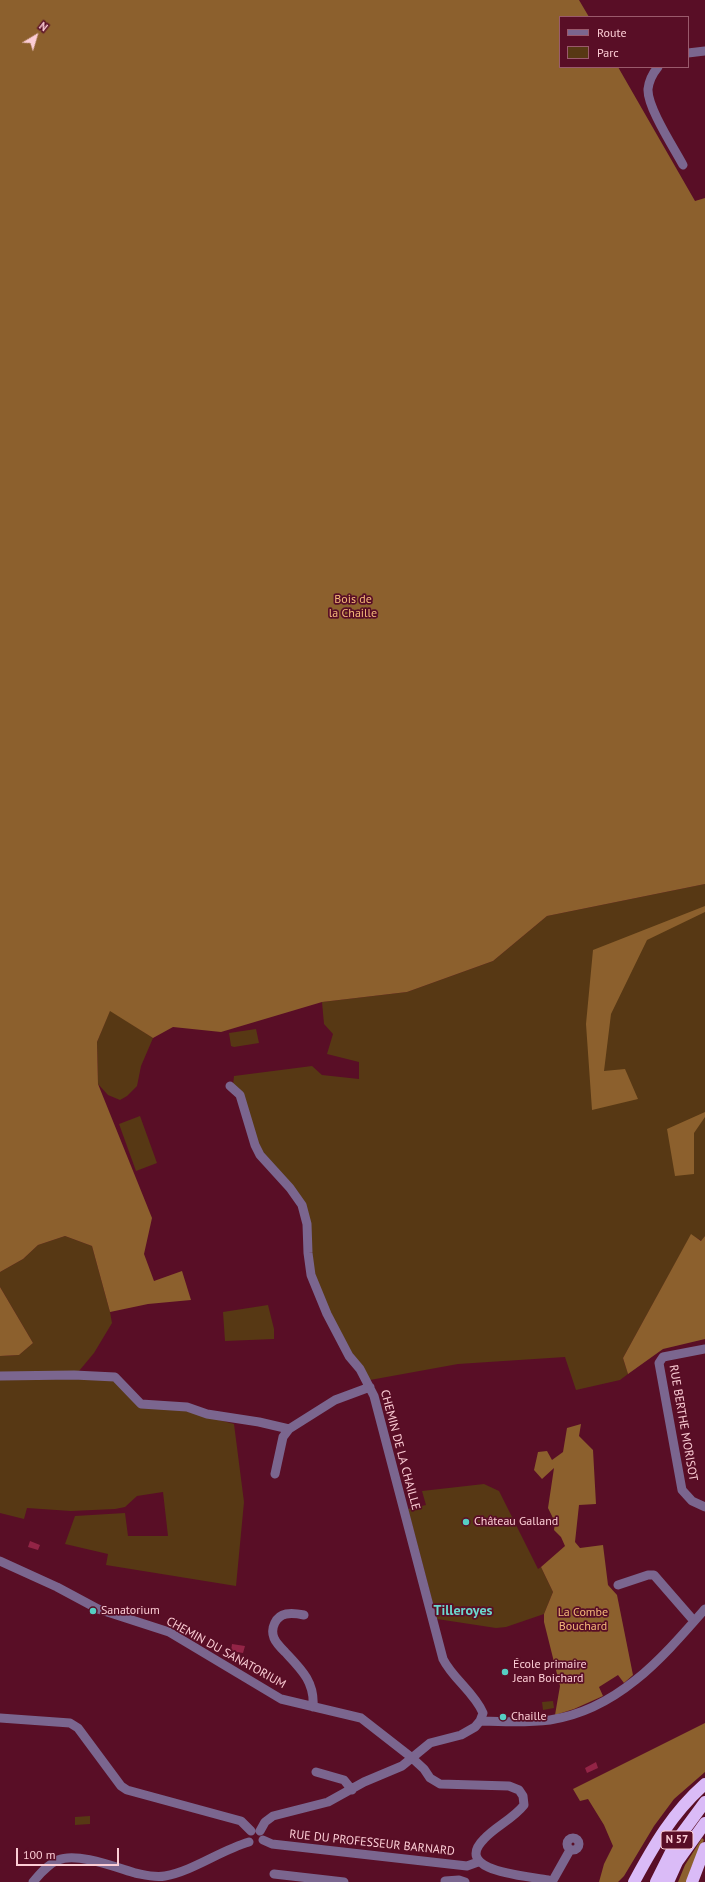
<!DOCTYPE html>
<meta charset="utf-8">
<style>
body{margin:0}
#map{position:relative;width:705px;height:1882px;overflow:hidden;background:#590e26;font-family:"PT Sans",sans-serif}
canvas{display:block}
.legend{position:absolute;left:559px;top:16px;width:130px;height:52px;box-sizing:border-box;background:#590e26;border:1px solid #9a5a6c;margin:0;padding:5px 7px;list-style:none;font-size:12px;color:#fccdd5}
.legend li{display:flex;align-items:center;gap:8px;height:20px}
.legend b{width:20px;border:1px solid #9a5a6c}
.north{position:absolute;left:16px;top:16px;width:40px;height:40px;-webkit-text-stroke:3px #590e26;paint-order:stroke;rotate:38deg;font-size:11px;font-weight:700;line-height:16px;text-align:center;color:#fccdd5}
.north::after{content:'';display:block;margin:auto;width:14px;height:18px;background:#fccdd5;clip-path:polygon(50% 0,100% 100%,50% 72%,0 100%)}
.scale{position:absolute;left:16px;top:1848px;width:103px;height:18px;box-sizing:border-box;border:2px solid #fccdd5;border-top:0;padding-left:5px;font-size:12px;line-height:14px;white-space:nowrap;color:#fccdd5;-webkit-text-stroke:3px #590e26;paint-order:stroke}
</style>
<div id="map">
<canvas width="705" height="1882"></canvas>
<ul class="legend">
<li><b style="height:5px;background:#7b668f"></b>Route</li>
<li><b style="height:11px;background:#573814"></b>Parc</li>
</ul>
<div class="north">N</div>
<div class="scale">100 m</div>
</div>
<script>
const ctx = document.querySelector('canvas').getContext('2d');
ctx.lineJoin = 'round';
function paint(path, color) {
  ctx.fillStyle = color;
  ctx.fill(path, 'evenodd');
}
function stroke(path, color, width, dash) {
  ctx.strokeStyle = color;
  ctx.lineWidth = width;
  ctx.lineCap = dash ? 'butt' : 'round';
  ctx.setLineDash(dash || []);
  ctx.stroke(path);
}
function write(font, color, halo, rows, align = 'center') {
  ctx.font = font + ' "PT Sans",sans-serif';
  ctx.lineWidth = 3.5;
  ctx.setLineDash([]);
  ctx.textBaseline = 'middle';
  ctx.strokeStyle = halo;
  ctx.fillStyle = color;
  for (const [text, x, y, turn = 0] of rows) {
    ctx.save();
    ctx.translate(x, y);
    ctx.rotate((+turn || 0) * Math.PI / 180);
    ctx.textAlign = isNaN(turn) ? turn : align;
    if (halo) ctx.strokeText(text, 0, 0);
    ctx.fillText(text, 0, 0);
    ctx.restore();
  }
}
paint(new Path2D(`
 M705,884V1236L702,1241L691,1235L623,1358L628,1374L620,1380L576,1390L565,1357L458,1364L370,1380L352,1353L333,1318L314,1274L307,1215L266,1160L233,1085L234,1076L312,1066L322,1075L359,1079V1062L327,1054L333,1034L324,1024L322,1002L407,992L493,961L547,916Z
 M110,1010L153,1038L141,1066L137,1086L127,1096L120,1100L108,1095L98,1084L97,1042Z
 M256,1029L259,1043L234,1047L231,1046L229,1033Z
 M140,1116L157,1163L136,1171L119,1124Z
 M65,1236L92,1246L110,1312L112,1323L94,1353L74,1377L115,1380L137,1405L186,1411L234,1424L244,1502L236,1586L106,1565L108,1554L65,1544L75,1516L125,1513L128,1536H168L163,1492L137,1496L125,1507L115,1509L71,1511L27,1508L24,1519L0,1513V1356L19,1355L33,1343L0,1287V1272L23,1259L38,1245Z
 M268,1305L274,1329V1339L225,1341L223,1312Z
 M484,1484L499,1491L538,1569L541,1567L553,1592L544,1614L506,1627L496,1628L437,1619L408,1509L426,1505L422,1491Z
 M553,1701L554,1708L543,1710L542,1702Z
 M90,1816V1824L75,1825V1817Z`), '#573814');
paint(new Path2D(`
 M0,0H579L589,17H560V67H618L695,201L705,198V884L547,916L493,961L407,992L322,1002L221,1032L173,1027L153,1038L110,1011L97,1042L98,1084L152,1218L144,1254L154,1281L182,1271L191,1300L148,1304L110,1312L92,1246L65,1236L38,1245L23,1259L0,1272Z
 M705,906V912L647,940L611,1014L604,1071L625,1069L638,1099L592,1110L586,1024L593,950Z
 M705,1112V1117L694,1133V1174L675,1176L667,1129Z
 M691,1234L701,1241L705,1236V1339L663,1349L628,1374L623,1358Z
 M0,1287L33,1343L19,1355L0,1356Z
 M581,1424L579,1436L593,1450L596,1504L579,1505L575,1542L580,1548L603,1545L608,1585L617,1595L633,1675L624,1683L618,1675L599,1687L603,1696L574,1709L555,1715L560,1686L544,1622V1614L553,1592L541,1567L565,1546L561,1537L554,1530L555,1522L548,1508L554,1468L542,1479L534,1470L538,1452L547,1451L552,1460L563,1452L567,1428Z
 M705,1723V1772L674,1799L654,1826L624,1876L618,1882H599L604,1864L613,1846L604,1825L588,1799L580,1801L573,1789Z
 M702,1838L704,1840L691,1868L688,1882H678L685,1865Z`), '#8c602d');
paint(new Path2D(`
 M30,1541L40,1545L38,1550L28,1547Z
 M232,1644L245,1646L243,1653L231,1651Z
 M596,1762L598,1768L587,1773L585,1768Z`), '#932446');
stroke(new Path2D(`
 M688,53L705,51
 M658,67C653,73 649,81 648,89C647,107 674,148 683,165
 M230,1086L240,1095L255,1145L260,1155L290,1188L302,1205L307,1224L308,1253L311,1275L327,1314L349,1356L360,1369L374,1396L443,1659C453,1679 474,1692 483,1713L480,1721
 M705,1349L663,1357L659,1363L682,1490L692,1501L705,1507
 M0,1376L74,1375L115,1377L141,1404L187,1407L207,1414L259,1422L289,1429
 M275,1474L283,1437L289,1429L335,1400L370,1387
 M0,1561L57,1587L98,1609L169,1632L281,1699L361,1718L411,1757L424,1769L430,1778L440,1784L509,1786L519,1790L523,1796L524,1805C513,1819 496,1826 484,1839C451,1872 530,1876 548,1880L551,1882
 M618,1585L648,1575H654L694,1621
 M304,1615C299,1614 292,1613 286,1614C276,1616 270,1628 274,1638C276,1643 281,1648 285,1652C301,1669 315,1682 313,1707
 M0,1718L70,1723L78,1728L121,1786L127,1790L241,1821L251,1831
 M316,1772L344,1780L352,1790
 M260,1831L265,1822L273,1816L328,1802L364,1782L402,1766L430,1743L461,1735L475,1727L480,1721C504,1722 527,1723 550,1720C618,1710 663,1657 705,1609
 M567 1844a6 6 0 1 1 12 0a6 6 0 1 1-12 0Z
 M263,1840L272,1844L467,1866L478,1862
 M274,1874L344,1882
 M445,1881L459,1880L465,1882
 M33,1882C40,1874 47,1865 58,1860C77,1852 115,1867 135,1873C145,1875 154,1878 165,1876C193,1871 221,1850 249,1842
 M552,1882L570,1850`), '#7b668f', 9);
stroke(new Path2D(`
 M634,1882C654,1845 673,1812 705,1784
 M656,1882L677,1840L705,1802
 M668,1882L677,1862L705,1823
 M692,1882L705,1848`), '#dabbf7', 12);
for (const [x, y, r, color] of [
 [466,1522,4,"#56cec3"],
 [93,1611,4,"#56cec3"],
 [505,1672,4,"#56cec3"],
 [503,1717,4,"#56cec3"]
]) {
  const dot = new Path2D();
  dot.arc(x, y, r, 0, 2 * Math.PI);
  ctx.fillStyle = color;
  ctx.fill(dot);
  stroke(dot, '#590e26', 1.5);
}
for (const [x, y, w] of [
 [677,1840,32]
]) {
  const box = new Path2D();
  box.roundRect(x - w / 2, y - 9, w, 18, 3);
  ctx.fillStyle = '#590e26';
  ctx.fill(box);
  stroke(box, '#fccdd5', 1);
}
write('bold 11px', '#fccdd5', null, [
 ["N 57",677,1840]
]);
write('12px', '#f4b979', '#590e26', [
 ["Bois de",353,600],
 ["la Chaille",353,614],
 ["La Combe",583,1613],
 ["Bouchard",583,1627]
]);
write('12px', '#fccdd5', '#590e26', [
 ["RUE BERTHE MORISOT",683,1423,80],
 ["CHEMIN DE LA CHAILLE",400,1450,75],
 ["CHEMIN DU SANATORIUM",226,1653,29],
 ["RUE DU PROFESSEUR BARNARD",372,1843,6]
]);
write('12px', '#fccdd5', '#590e26', [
 ["Château Galland",474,1522],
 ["Sanatorium",101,1611],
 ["École primaire",513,1665],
 ["Jean Boichard",513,1679],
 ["Chaille",511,1717]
], 'left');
write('bold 14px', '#6cd7cd', '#590e26', [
 ["Tilleroyes",463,1611]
]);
</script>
